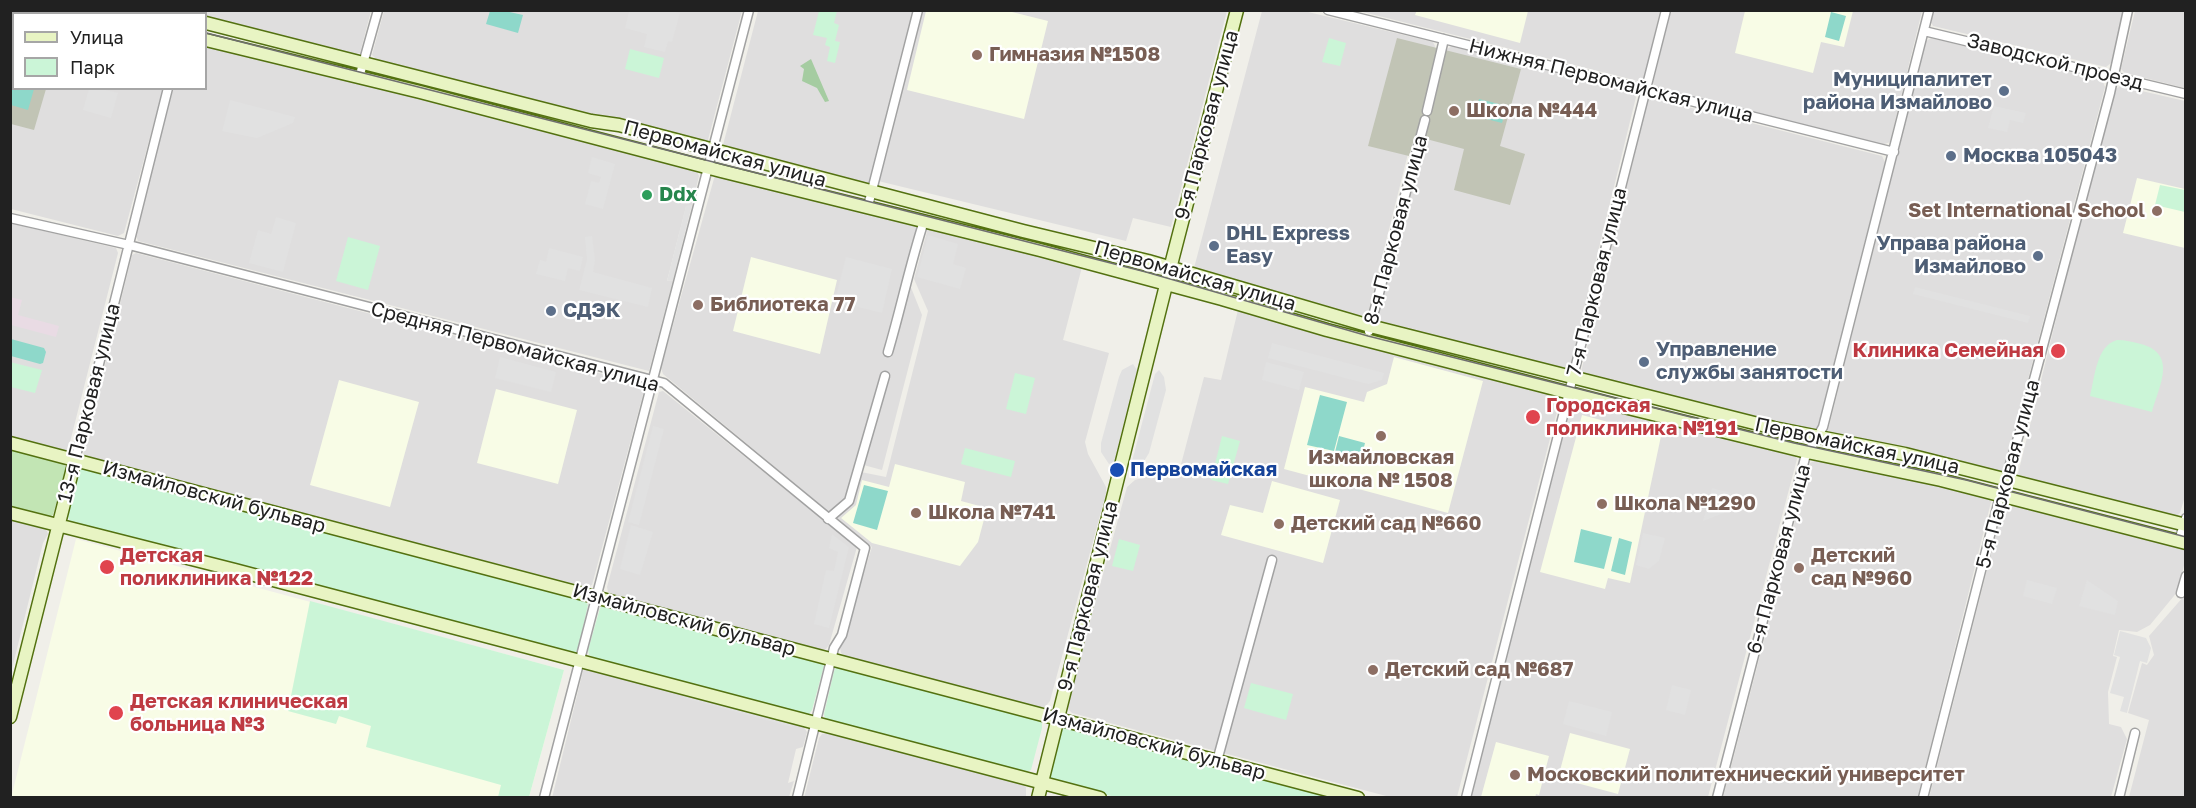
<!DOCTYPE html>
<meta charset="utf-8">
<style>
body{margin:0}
#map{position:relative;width:2196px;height:808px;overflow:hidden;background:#f0efe9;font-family:"Golos Text",sans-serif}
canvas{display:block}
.frame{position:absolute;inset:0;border:12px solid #212121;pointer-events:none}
.legend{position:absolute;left:12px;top:12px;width:195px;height:78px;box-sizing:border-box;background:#fff;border:2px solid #a6a6a6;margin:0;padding:8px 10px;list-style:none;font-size:18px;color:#212121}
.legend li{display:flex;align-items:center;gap:12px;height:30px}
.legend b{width:30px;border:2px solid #a6a6a6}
</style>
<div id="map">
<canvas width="2196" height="808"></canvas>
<div class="frame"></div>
<ul class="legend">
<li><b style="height:8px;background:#e8f4c3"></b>Улица</li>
<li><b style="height:16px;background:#cbf5d7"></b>Парк</li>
</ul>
</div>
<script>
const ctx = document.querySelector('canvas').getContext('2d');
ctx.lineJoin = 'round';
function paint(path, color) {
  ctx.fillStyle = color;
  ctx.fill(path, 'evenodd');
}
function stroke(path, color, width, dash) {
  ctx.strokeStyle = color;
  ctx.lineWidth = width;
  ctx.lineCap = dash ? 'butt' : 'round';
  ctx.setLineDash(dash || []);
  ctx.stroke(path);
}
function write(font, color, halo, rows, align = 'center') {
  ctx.font = font + ' "Golos Text",sans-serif';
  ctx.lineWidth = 4.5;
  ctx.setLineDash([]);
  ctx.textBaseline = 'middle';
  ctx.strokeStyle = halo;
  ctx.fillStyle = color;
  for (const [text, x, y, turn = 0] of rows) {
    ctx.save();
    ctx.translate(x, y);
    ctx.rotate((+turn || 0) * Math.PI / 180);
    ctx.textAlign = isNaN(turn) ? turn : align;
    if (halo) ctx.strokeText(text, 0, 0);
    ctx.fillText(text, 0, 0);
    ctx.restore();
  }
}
paint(new Path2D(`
 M10,11H70L82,13L14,14V88L163,89L124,233L118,236L11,209Z
 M180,11H371L360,53L352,55L206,17V14L192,13Z
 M384,11H742L708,140L700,143L379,62L372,55Z
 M758,11H915L871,184L723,145Z
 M921,11H1227L1171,227L1133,218L1126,241L878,181Z
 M1262,11H1304L1433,42L1435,46L1368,313L1364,319L1363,316L1194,268Z
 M1359,11H1660L1644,78L1638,81Z
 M1671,11H1922L1890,142L1882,145L1656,89L1653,83Z
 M1934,11H2124L2111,63L2106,67L1933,26L1931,22Z
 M2135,11H2185V88L2125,73L2121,69Z
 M1931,38L2098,79L2103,82L2105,87L2004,470L2002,473L1830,434L1828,430L1926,41Z
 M206,45L696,169L699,176L692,205L686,207L667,281L673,280L649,371L138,241L136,236L173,89L206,88Z
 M1452,46L1631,92L1636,97L1570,366L1563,370L1378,322L1377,317L1447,49Z
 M2120,86L2185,101L2186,493L2180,513L2175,517L2020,477L2018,474L2075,242L2116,89Z
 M1652,98L1882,156L1885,162L1818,426L1812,432L1583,375L1581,372L1648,100Z
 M715,175L921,226L906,275L922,315L882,470L856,463L846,500L832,512H829L663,374L661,368Z
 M10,223L116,248L118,253L68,450L65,452L11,438Z
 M928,228L1082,267L1063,340L1109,353L1085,442L1088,454L1106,487V493L1050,701L1044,708H1039L845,656L841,653L840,648L872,547L838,519V516L852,503L861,472L886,477L928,311L914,279Z
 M136,253L641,384L645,387L592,585L587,587L85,458L83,455L132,255Z
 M1238,310L1555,392L1560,400L1457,797H1390L1072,713L1068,709L1067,705L1127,487L1135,480L1152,475L1179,472L1204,377L1221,380Z
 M663,391L857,547L829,645L826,649L821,650L613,596L608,592L607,587L659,392Z
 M1578,399L1794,453L1797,459L1708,797L1471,798L1572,401Z
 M1818,459L1905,476L1989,498L1991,502L1918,797L1723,798L1810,463Z
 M2008,503L2185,548V561L2178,591L2150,625L2137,632L2119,630L2113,656L2117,657L2108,692L2109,724L2121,727L2127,739L2111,797L1929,798L2003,507Z
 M11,518L42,526L46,529L48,534L43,543L11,673Z
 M2185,592V797H2129L2149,720L2128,713L2142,663L2147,665L2154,655L2149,636L2184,596Z
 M586,668L802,724L807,732L803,747L796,749L788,783L794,781L789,797L552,798L583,671Z
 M827,733L1021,784L1026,787V798H804L819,738L822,734Z`), '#dfdede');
paint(new Path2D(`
 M10,297L22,300L18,315L59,326L56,337L11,325Z`), '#e9dbe4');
paint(new Path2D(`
 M1417,10H1528V11L1520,43L1415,15Z
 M926,11H1008L1048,21L1024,119L907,90Z
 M1744,11H1853L1844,47L1821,42L1813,73L1735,53L1745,11Z
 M2137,178L2185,189V248L2123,233Z
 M751,257L837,280L820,354L733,331Z
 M1394,357L1483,381L1448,513L1284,469L1305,387L1364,402L1367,392L1387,384Z
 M339,380L419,402L390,507L310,485Z
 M496,389L577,410L558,484L477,463Z
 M1582,415L1661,436L1630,583L1608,578L1605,589L1540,572Z
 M895,464L965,482L961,501L987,508L978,542L960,566L872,543L841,518L856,505L862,480L889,487Z
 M1272,481L1340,500L1323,563L1221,535L1230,505L1263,513Z
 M76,539L564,670L529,797L11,798Z
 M1570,733L1630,749L1618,794L1558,778Z
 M1496,742L1549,756L1539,795L1536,794L1535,798L1481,797Z`), '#f8fce6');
paint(new Path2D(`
 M10,11H35L47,13L14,14V88L46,89L34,130L11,124Z
 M1397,38L1521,69L1500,146L1525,154L1510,205L1454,190L1464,149L1415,136L1409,156L1368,146Z`), '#c1c4b5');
paint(new Path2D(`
 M10,447L63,461L66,468L53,515L49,517L11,506Z`), '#c2e5b4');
paint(new Path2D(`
 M811,59L829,101L825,102L817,88L802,81L804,69L800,66Z`), '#a5cca1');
paint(new Path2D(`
 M819,11H837L834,23L839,25L835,41L840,42L835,63L827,61L830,47L825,45L827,38L813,35Z
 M1329,38L1346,43L1340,66L1322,62Z
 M630,49L664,58L659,78L625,69Z
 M2160,185L2185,190V212L2155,205Z
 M348,237L380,246L368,290L336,281Z
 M2117,340C2125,340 2133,342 2141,344C2178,354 2159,386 2152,412L2090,396C2095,377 2096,346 2117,340Z
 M10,362L42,370L35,393L11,387Z
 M1015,373L1035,378L1026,414L1006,409Z
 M1222,436L1240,441L1228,484L1211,480Z
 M965,448L1015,461L1011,477L961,464Z
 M84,468L583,598L588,605L578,649L575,653H570L70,521L66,513L77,472Z
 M1119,539L1140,545L1133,571L1112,566Z
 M310,601L564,670L529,797H498L501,785L366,747L371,726L339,716L336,724L288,711Z
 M603,605L822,662L824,666L812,710L809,714H804L593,657L589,655L588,650L600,608Z
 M841,667L1038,720L1042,723V728L1031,770L1025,772L829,722L825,719L824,714L834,671L836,668Z
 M1251,683L1293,694L1286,720L1244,708Z
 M1065,727L1336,797H1115L1053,781L1049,778L1061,729Z`), '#cbf5d7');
paint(new Path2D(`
 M490,11H505L523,15L518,33L486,24Z
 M1831,12L1846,16L1839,41L1825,37Z
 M10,68L13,69L14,88L34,89L28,110L11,105Z
 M1479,99L1507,106L1502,123L1475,116Z
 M11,339L44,348L46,352L43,363L40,364L11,356Z
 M1320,395L1347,402L1334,451L1307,445Z
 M1339,436L1365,443L1361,459L1335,452Z
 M864,485L888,491L877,530L853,523Z
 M1581,529L1612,537L1604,569L1574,562Z
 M1619,538L1632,542L1625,575L1611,571Z`), '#8ed8ca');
paint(new Path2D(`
 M629,11H672L680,13L672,42L668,41L665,52L644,47L647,34L625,28Z
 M89,89H102L118,93L111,118L83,110Z
 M230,100L295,117L293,123L257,138L222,131Z
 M1994,106L2026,113L2023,123L2010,120L2007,132L1988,128Z
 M592,157L615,164L603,209L585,204L591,181L599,183L601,177L588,173Z
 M692,205L673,280L667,281L686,206Z
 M276,217L296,223L283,272L249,263L258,230L271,234Z
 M928,235L958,244L953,264L966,268L960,289L917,277Z
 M592,236L595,260L593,272L652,288L648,307L579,290L587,259L585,237Z
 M549,248L583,257L580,271L568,268L565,281L536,274L540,260L546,262Z
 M846,257L892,269L882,313L835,301Z
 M1915,287L2030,316L2028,323L1913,294Z
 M1272,343L1384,373L1382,380L1368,384L1268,358Z
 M500,357L556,372L551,392L495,378Z
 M1266,362L1304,372L1299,390L1262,380Z
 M1133,364L1137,370L1114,462L1109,464L1101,452V443L1119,377L1122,370Z
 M1159,370L1164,377L1166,390L1149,453L1141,466L1133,470L1131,465L1155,374Z
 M653,426L664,429L639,525L628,522Z
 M1712,488L1731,493L1724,513L1703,521Z
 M631,525L653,532L640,575L620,569Z
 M1643,533L1665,538L1659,561L1649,569L1636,565Z
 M832,534L849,547L829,628L814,624L826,570L834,571L838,552L829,548Z
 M2027,580L2057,588L2052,604L2023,596Z
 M2087,580L2118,601L2115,615L2079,606Z
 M2120,631L2146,638L2151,648L2147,663L2140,661L2127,713L2120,711L2124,697L2110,693L2120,657L2114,655Z
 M1672,685L1691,690L1685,715L1666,710Z
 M685,692L794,721L792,727L684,698Z
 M1569,701L1612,712L1606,736L1563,724Z`), '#e1e1e1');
const street = new Path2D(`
 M1328,10L1894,152
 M1924,31L2186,94
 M359,78L378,10
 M1427,111L1444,39
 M868,206L918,10
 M10,218L129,245L664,383L865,548L842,635L834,648L797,798
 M1369,331L1425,120
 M888,352C901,308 910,264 924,221
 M75,460L168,88
 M828,519L849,501L885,376
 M2179,541L2186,518
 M2181,593L2186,576
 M1217,761L1272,560
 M544,798L749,10
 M1466,798L1666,10
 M1717,798L1805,458L1823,427L1929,10
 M1923,798L1998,504L2023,421L2110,93L2128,10
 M2119,798L2135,733`);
const secondary = new Path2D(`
 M91,10L103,14
 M159,10L170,14
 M206,23L591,121L619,125L1023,231L1148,261L1370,326L1774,428L1905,454L2186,525
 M206,40L420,92L721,171L1040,250L1222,299L1327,330L1624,407L1807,452L1941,480L2186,543
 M10,443L1358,798
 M10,513L235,570L1100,798
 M10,717L75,460
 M1038,798L1173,257L1237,10`);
stroke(street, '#a2a2a2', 11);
stroke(secondary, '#537110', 15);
stroke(street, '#fff', 8);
stroke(secondary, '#e8f4c3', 12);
stroke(new Path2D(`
 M114,10L126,14
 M132,10L144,14
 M206,33L1146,272L1368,336L1794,443L1966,480L2186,537`), '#6f6f6f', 1.5);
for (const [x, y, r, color] of [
 [977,55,6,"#8d6e63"],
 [2004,91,6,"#5c6f8a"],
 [1454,111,6,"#8d6e63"],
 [1951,156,6,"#5c6f8a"],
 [647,195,6,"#2e9e5b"],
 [2157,211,6,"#8d6e63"],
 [1214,246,6,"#5c6f8a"],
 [2038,256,6,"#5c6f8a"],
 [698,305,6,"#8d6e63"],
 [551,311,6,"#5c6f8a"],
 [2058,351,8,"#e0444e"],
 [1644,362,6,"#5c6f8a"],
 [1533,417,8,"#e0444e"],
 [1381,436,6,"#8d6e63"],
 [1117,470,8,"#1a4fb4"],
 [1602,504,6,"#8d6e63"],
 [916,513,6,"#8d6e63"],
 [1279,524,6,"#8d6e63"],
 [107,567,8,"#e0444e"],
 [1799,568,6,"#8d6e63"],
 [1373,670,6,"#8d6e63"],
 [116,713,8,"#e0444e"],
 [1515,775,6,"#8d6e63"]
]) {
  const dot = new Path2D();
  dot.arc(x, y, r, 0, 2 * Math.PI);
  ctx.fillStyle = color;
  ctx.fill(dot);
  stroke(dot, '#fff', 2);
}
write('bold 20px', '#785e54', '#fff', [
 ["Гимназия №1508",989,55],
 ["Школа №444",1466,111],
 ["Set International School",2145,211,"right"],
 ["Библиотека 77",710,305],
 ["Измайловская",1381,458,"center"],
 ["школа № 1508",1381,481,"center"],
 ["Школа №1290",1614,504],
 ["Школа №741",928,513],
 ["Детский сад №660",1291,524],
 ["Детский",1811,556],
 ["сад №960",1811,579],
 ["Детский сад №687",1385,670],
 ["Московский политехнический университет",1527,775]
], 'left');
write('20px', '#212121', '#fff', [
 ["Заводской проезд",2055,62,14],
 ["Нижняя Первомайская улица",1611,81,14],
 ["9-я Парковая улица",1207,125,-75],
 ["Первомайская улица",725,154,15],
 ["8-я Парковая улица",1396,230,-75],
 ["Первомайская улица",1195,276,16],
 ["7-я Парковая улица",1597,282,-76],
 ["Средняя Первомайская улица",515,347,15],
 ["13-я Парковая улица",89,403,-76],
 ["Первомайская улица",1857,446,12],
 ["5-я Парковая улица",2008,474,-75],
 ["Измайловский бульвар",214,497,15],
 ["6-я Парковая улица",1779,559,-75],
 ["9-я Парковая улица",1088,596,-76],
 ["Измайловский бульвар",684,620,15],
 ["Измайловский бульвар",1154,744,15]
]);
write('bold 20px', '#4e5e75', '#fff', [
 ["Муниципалитет",1992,80,"right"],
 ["района Измайлово",1992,103,"right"],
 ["Москва 105043",1963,156],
 ["DHL Express",1226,234],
 ["Easy",1226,257],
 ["Управа района",2026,244,"right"],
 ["Измайлово",2026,267,"right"],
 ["СДЭК",563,311],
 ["Управление",1656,350],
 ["cлужбы занятости",1656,373]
], 'left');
write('bold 20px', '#27864d', '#fff', [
 ["Ddx",659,195]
], 'left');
write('bold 20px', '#be3a42', '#fff', [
 ["Клиника Семейная",2044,351,"right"],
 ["Городская",1546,406],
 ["поликлиника №191",1546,429],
 ["Детская",120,556],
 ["поликлиника №122",120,579],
 ["Детская клиническая",130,702],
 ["больница №3",130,725]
], 'left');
write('bold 20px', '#164399', '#fff', [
 ["Первомайская",1130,470]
], 'left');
</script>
